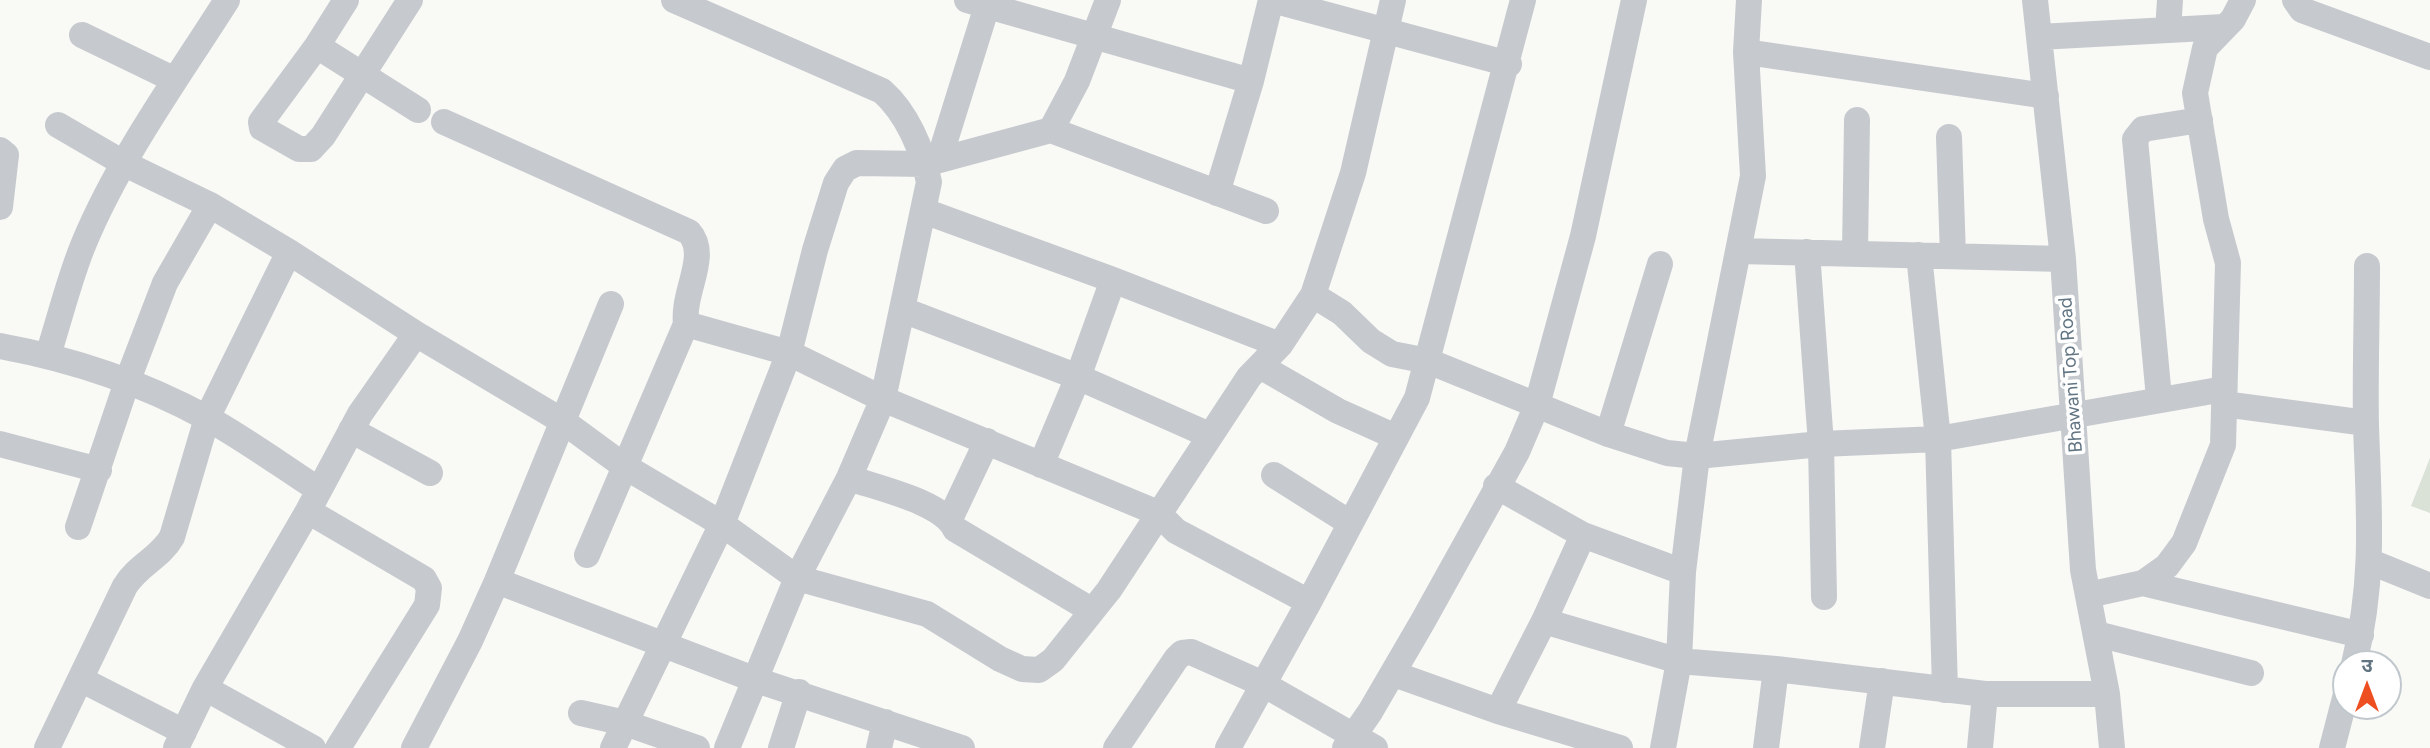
<!DOCTYPE html>
<meta charset="utf-8">
<style>
body{margin:0}
#map{position:relative;width:2430px;height:748px;overflow:hidden;background:#f9f9f6;font-family:Figtree,"Noto Sans Devanagari",sans-serif}
canvas{display:block}
.north{position:absolute;left:2332px;top:650px;width:70px;height:70px;box-sizing:border-box;background:#fff;border:2px solid #c0c8cd;border-radius:50%;rotate:0deg;font-size:19px;font-weight:700;line-height:28px;text-align:center;color:#627583}
.north::after{content:'';display:block;margin:auto;width:24px;height:32px;background:#ee4f21;clip-path:polygon(50% 0,100% 100%,50% 72%,0 100%)}
</style>
<div id="map">
<canvas width="2430" height="748"></canvas>
<div class="north">उ</div>
</div>
<script>
const ctx = document.querySelector('canvas').getContext('2d');
ctx.lineJoin = 'round';
function paint(path, color) {
  ctx.fillStyle = color;
  ctx.fill(path, 'evenodd');
}
function stroke(path, color, width, dash) {
  ctx.strokeStyle = color;
  ctx.lineWidth = width;
  ctx.lineCap = dash ? 'butt' : 'round';
  ctx.setLineDash(dash || []);
  ctx.stroke(path);
}
function write(font, color, halo, rows, align = 'center') {
  ctx.font = font + ' Figtree,sans-serif';
  ctx.lineWidth = 7;
  ctx.setLineDash([]);
  ctx.textBaseline = 'middle';
  ctx.strokeStyle = halo;
  ctx.fillStyle = color;
  for (const [text, x, y, turn = 0] of rows) {
    ctx.save();
    ctx.translate(x, y);
    ctx.rotate((+turn || 0) * Math.PI / 180);
    ctx.textAlign = isNaN(turn) ? turn : align;
    if (halo) ctx.strokeText(text, 0, 0);
    ctx.fillText(text, 0, 0);
    ctx.restore();
  }
}
paint(new Path2D(`
 M2430,458V513L2411,506Z`), '#dae1d7');
stroke(new Path2D(`
 M346,0L317,46L261,122L262,128L299,149H311L323,136L410,0
 M674,0L882,91C907,113 922,149 929,182L883,399L849,478L797,578L727,748
 M967,0L1251,81
 M1272,0L1509,64
 M2035,0L2063,259L2083,570L2107,694L2112,748
 M2295,0L2302,10L2430,57
 M2168,30L2170,0
 M82,35L175,80
 M2039,37L2224,27
 M317,46L418,110
 M1746,52L2046,96
 M444,122L689,232C710,256 682,291 686,324
 M58,125L125,164L210,205L289,252L416,334L564,422L624,466L722,524L797,578L927,614L1000,659L1022,669L1039,670L1053,660L1109,590L1249,377L1280,345L1313,295L1353,173L1393,0
 M1051,130L1266,211
 M1949,137L1953,256
 M0,150L6,155L0,207
 M939,160L987,6
 M1217,193L1251,81L1271,0
 M924,211L1113,280L1280,345
 M1739,251L2063,259
 M1807,252L1821,444L1824,597
 M1855,253L1857,120
 M1919,255L1938,439L1945,690
 M1313,295L1342,313L1371,341L1392,354L1428,361L1608,434L1667,453L1697,456L1821,444L1938,439L2224,389
 M903,310L1078,377L1209,435
 M0,346C71,359 143,383 207,418C245,439 282,466 319,490
 M48,355C60,318 69,279 84,243C120,157 177,79 227,0
 M1260,366L1338,411L1396,437
 M2159,398L2135,139L2143,129L2200,120
 M2224,404L2366,423
 M351,430L430,473
 M1608,434L1660,264
 M0,444L99,470
 M1041,465L1078,377L1113,280
 M1274,475L1350,523
 M849,478C877,488 943,502 955,529L1091,610
 M1496,486L1583,535L1683,572
 M308,511L424,579L429,588L427,605L338,748
 M950,519L987,441
 M78,527L127,382L165,283L210,205
 M587,555L686,324L789,353L883,399L1158,513L1176,531L1309,602
 M2371,562L2430,586
 M497,581L756,680L962,748
 M2143,583L2361,635
 M2088,595L2143,583L2167,566L2184,543L2223,445L2228,263L2216,219L2195,93L2205,48L2233,19L2243,0
 M1544,621L1679,661L1776,669L1985,694H2107
 M2097,634L2251,673
 M2354,664C2375,579 2369,512 2366,426C2365,373 2367,320 2367,266
 M1394,674L1498,711L1620,748
 M82,680L184,732
 M205,688L313,748
 M1498,711L1544,621L1583,535
 M581,713L625,723L697,748
 M47,748L125,586C138,565 160,558 172,537L207,418L289,252
 M176,748L205,688L308,511L360,414L416,334
 M414,748L470,641L497,581L611,304
 M613,748L722,524L789,353L815,250L836,183L845,169L857,163L925,164L1051,130L1077,81L1108,0
 M781,748L799,692
 M879,748L885,722
 M1116,748L1176,659L1182,653L1191,652L1263,684L1375,748
 M1228,748L1309,602L1417,398L1523,0
 M1345,748L1370,712L1423,621L1517,452L1537,405L1583,236L1634,0
 M1663,748L1679,661L1683,572L1697,456L1753,176L1746,52L1749,0
 M1766,748L1776,669
 M1872,748L1882,681
 M1980,748L1985,694
 M2332,748L2346,694`), '#c6cace', 26);
write('19px', '#627583', '#fff', [
 ["Bhawani Top Road",2071,375,-94]
]);
</script>
